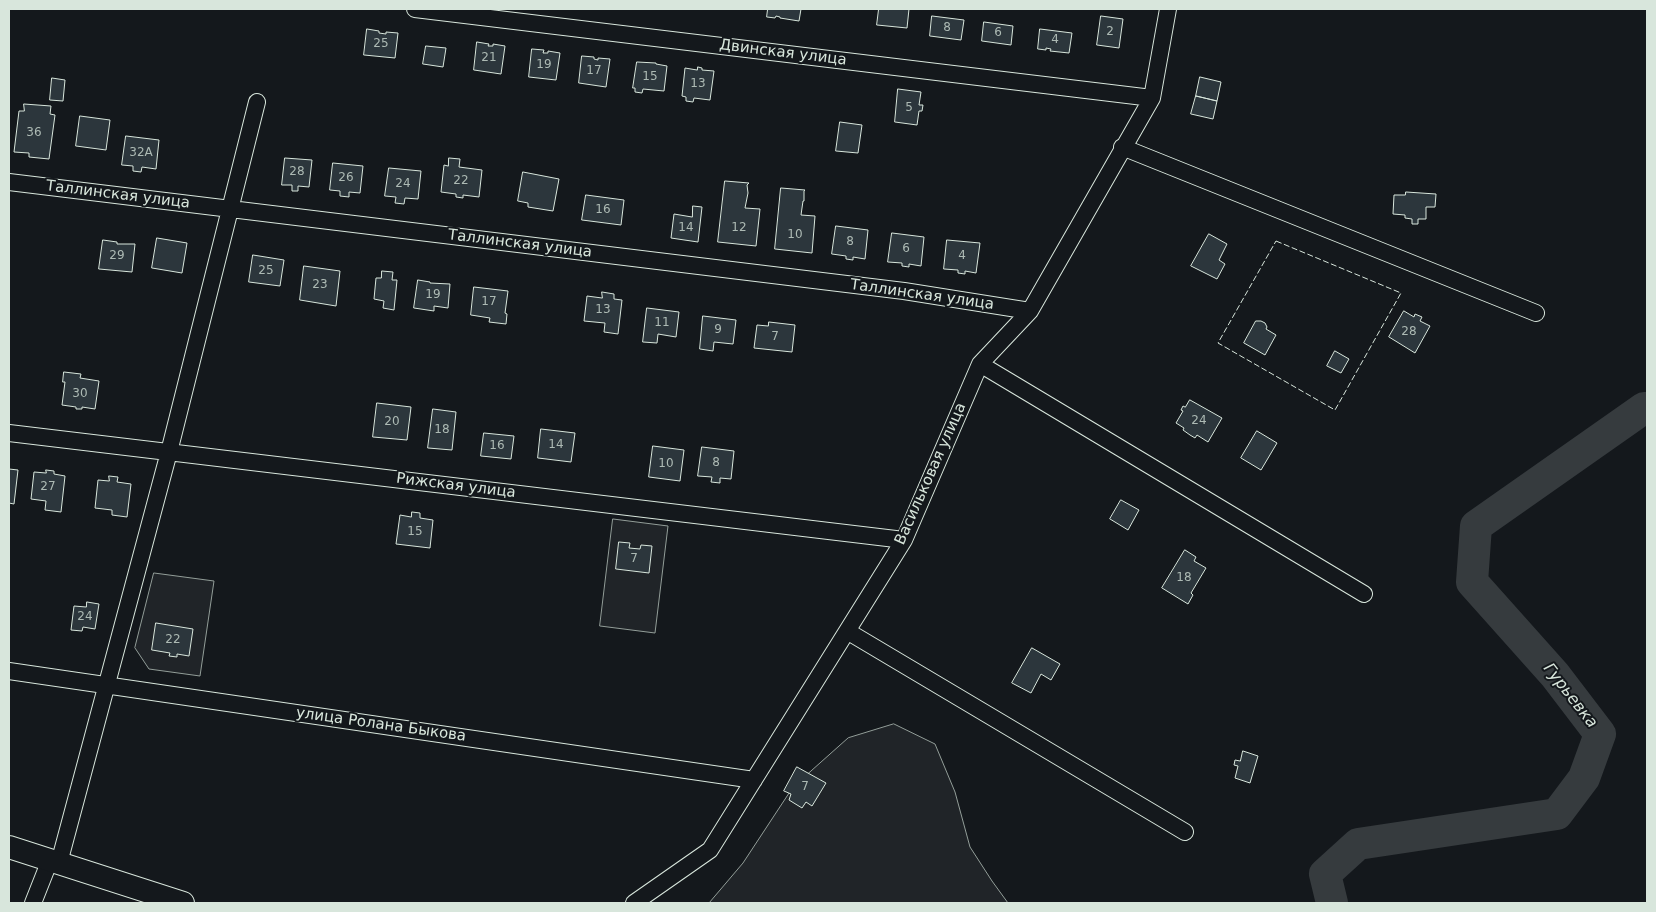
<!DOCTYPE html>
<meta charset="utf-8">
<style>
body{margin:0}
#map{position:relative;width:1656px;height:912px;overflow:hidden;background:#14181c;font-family:"DejaVu Sans",sans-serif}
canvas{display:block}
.frame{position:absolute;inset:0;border:10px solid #d8e6dc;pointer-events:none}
</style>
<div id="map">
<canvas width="1656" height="912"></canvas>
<div class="frame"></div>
</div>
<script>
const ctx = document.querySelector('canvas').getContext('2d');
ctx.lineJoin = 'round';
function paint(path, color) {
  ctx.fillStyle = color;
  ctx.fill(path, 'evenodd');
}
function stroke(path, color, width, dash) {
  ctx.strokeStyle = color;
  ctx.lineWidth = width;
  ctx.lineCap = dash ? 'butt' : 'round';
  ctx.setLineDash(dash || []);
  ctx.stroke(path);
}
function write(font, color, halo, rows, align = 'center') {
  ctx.font = font + ' "DejaVu Sans",sans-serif';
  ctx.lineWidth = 4;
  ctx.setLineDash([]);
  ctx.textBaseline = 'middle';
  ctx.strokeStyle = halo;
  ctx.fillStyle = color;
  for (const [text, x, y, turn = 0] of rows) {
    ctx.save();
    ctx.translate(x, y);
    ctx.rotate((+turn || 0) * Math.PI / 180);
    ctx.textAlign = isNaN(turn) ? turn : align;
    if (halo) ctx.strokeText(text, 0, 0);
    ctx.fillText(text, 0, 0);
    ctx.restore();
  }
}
const green = new Path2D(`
 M613,519L668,526L655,633L600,626Z
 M154,573L214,581L200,676L149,669L135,648Z
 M894,724L935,744L955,792L970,847L992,881L1008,903H709L743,863L793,787L848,738Z`);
paint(green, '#202428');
stroke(green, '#939e99', 1);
stroke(new Path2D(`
 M1332,903L1325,874L1358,844L1557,814L1584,778L1600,734L1555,675L1472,582L1476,526L1644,408H1647`), '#363b3e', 32);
const building = new Path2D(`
 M768,9H801L799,21L780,18V17L776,16L775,18L767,17Z
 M879,9H909L907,28L877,25Z
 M932,16L964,20L961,40L930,36Z
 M1101,16L1123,19L1119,48L1097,45Z
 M984,22L1013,26L1011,45L982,41Z
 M367,29L379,31V33L386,34V32L398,33L395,58L364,55Z
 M1040,29L1072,33L1069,53L1050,51L1051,49L1046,48V50L1038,49Z
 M477,42L489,44L488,46H493V44L505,46L501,74L474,70Z
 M426,46L446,48L443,67L423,64Z
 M532,49L544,50L543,53H548V51L560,53L556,80L529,77Z
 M582,56L594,57V59L598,60V58L610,59L606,87L579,83Z
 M637,62L656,63V64L667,66L664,91L643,89L642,93L635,92V88H633Z
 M698,67L702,68V70L714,71L710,100L694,98L693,102L686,101V97L682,96L685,68L697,70Z
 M1200,77L1221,82L1217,101L1196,96Z
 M52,78L65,80L63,101L50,100Z
 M898,89L921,92L919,105H923L922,111H919L917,125L895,122Z
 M1196,96L1217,101L1213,119L1191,114Z
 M24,104L51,106L50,114L55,115L49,159L29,157V153L14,152L19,111H24Z
 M80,116L110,120L106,150L76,146Z
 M840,122L862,125L858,153L836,151Z
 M126,136L159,140L156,169L142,167L141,172L133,171V166L122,165Z
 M285,158L312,160L309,187L298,186V191H292V185H282Z
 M449,158L460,159L459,167L482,170L479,197L463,195V198L456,197V194L441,192L444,165L448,166Z
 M333,163L363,166L360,193L349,192V197L340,196V191L330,190Z
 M389,168L421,171L418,199L405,198L404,204L395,203L396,197L385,196Z
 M523,172L559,179L553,211L528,207V203L518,201Z
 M725,181L749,183L747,185L748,193L745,208L760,209L756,246L718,242Z
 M781,188L805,190L804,191V201H803L801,215L815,216L812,253L775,249Z
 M1406,192L1436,194L1435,207H1426V219H1418V224H1412V219L1405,218V215L1393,214L1394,195H1405Z
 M586,195L624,200L621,225L582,220Z
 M693,206L702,207L698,242L671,238L674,214L692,217Z
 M836,226L868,230L865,259L853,257V260L846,259V256L832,254Z
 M892,233L924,237L921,266L909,264V267L902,266V263L888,262Z
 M1209,234L1227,244L1219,260L1225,264L1217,279L1191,266Z
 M157,238L187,243L182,273L152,268Z
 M103,240L117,242V244H135L132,272L99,269Z
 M947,240L980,243L976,273L965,271V274L958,273V270L944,269Z
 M253,255L284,260L280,286L249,282Z
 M304,266L340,271L336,306L300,300Z
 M382,271L393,272L392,280H397L394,310L383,308L384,301L374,299L376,278H381Z
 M418,280L430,282V283L450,284L448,308L434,306V311L414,308Z
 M474,287L508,291L505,313L507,314L506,324L489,322L490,318L471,315Z
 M602,292L614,294V299L622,300L618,334L604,332L605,323L584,321L587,296L602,298Z
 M647,308L679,312L676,337L658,334L657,343L643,342Z
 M1404,311L1414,317L1415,314L1422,317L1420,321L1430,326L1415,353L1389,337Z
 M703,316L736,320L733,344L714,342L713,351L700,349Z
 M1256,321H1261L1265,323L1267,327L1266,329L1276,335L1265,355L1244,343Z
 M769,322L795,325L792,352L754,348L757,325L768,326Z
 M1335,351L1349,359L1341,373L1327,366Z
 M64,372L81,374L80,378L99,381L95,409L82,407V409H76V407L62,405L65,382H63Z
 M1190,400L1222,418L1208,442L1197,435L1195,438L1190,435L1183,430L1184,428L1176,423L1183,411L1181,410L1183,406L1185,407Z
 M377,403L411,407L407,440L373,437Z
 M433,409L456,412L452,450L428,448Z
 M541,429L575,433L571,462L538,458Z
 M1257,431L1277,443L1261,470L1241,458Z
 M484,433L514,436L511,459L481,456Z
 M653,446L684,450L680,481L649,477Z
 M702,447L734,451L731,479L720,478V483L711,482L712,477L698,476Z
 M9,469L18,470L14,504L9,503Z
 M46,470L54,471V474L65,476L61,512L45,510L46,501L31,499L34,472L46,473Z
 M109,476L118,477L117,482L131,484L127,517L112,515V510L95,508L98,480L109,481Z
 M1121,500L1139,510L1128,530L1110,519Z
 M412,512L420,513V518L433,520L430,548L396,544L400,515L411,517Z
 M619,542L630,543L629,548L640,549L641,545L652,546L649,573L616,569Z
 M1185,550L1196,557L1194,561L1206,568L1191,593L1193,595L1188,604L1162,588Z
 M87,602L99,604L95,629L83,627L82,631L71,630L74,606L86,607Z
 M156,623L193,629L189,656L177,654V657L169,656L170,653L152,650Z
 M1032,648L1060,664L1051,680L1041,674L1031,693L1012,683Z
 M1243,751L1258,756L1250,783L1235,778L1238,766L1234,765L1235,760L1240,761Z
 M797,767L826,783L812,806L806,802L802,808L789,800L791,794L784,791Z`);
paint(building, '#2c363c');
stroke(building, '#d8e6dc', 1);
const street = new Path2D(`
 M415,9L1152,98
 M1122,147L1536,313
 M9,182L904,291L1030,311
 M980,364L1364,594
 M9,433L904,540
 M847,631L1185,832
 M9,671L754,780
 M59,863L169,452L257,102
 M33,903L50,860
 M634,903L710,850L904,540L980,364L1030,311L1152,98L1168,9`);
const secondary = new Path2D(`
 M9,847L183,903`);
stroke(street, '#d8e6dc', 18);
stroke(secondary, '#d8e6dc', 24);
stroke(street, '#14181c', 16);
stroke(secondary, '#14181c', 22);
stroke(new Path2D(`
 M1276,241L1401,293L1335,410L1218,343Z`), '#d8e6dc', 1, [6, 2.5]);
write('12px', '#adbab4', null, [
 ["8",947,28],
 ["2",1110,32],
 ["6",998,33],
 ["4",1055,40],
 ["25",381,44],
 ["21",489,58],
 ["19",544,65],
 ["17",594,71],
 ["15",650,77],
 ["13",698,84],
 ["5",909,108],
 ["36",34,133],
 ["32А",141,153],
 ["28",297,172],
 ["26",346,178],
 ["22",461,181],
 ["24",403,184],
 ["16",603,210],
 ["14",686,228],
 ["12",739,228],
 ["10",795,235],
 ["8",850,242],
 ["6",906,249],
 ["29",117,256],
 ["4",962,256],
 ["25",266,271],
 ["23",320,285],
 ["19",433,295],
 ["17",489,302],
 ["13",603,310],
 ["11",662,323],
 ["9",718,330],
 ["28",1409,332],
 ["7",775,337],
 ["30",80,394],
 ["24",1199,421],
 ["20",392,422],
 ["18",442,430],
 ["14",556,445],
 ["16",497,446],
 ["8",716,463],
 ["10",666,464],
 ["27",48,487],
 ["15",415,532],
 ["7",634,559],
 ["18",1184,578],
 ["24",85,617],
 ["22",173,640],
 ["7",805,787]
]);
write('15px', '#d8e6dc', '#14181c', [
 ["Двинская улица",783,53,7],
 ["Таллинская улица",118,195,7],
 ["Таллинская улица",520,244,7],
 ["Таллинская улица",922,295,8],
 ["Васильковая улица",931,474,-66],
 ["Рижская улица",456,486,7],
 ["улица Ролана Быкова",381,725,8]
]);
write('italic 16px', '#d8e6dc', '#14181c', [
 ["Гурьевка",1570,696,52]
]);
</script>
